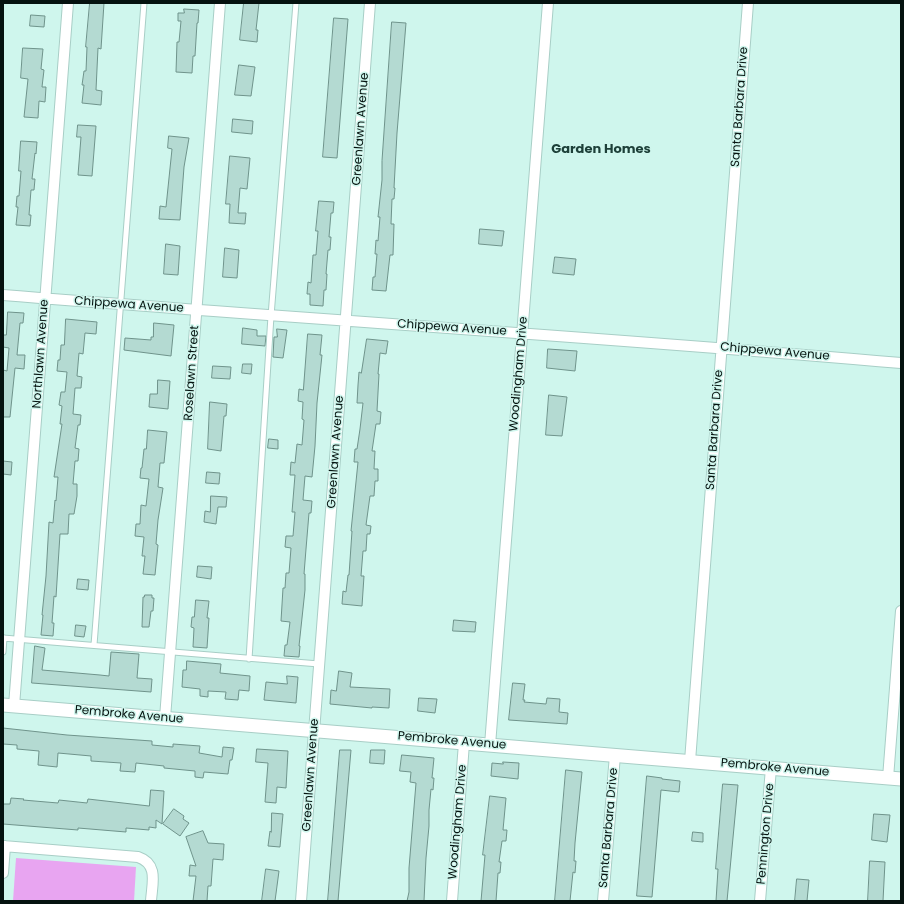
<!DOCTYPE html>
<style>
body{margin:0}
#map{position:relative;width:904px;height:904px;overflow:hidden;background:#cff6ed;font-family:Poppins,sans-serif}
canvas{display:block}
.frame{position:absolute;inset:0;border:4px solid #05120f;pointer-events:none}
</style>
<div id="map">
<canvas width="904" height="904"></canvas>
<div class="frame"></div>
</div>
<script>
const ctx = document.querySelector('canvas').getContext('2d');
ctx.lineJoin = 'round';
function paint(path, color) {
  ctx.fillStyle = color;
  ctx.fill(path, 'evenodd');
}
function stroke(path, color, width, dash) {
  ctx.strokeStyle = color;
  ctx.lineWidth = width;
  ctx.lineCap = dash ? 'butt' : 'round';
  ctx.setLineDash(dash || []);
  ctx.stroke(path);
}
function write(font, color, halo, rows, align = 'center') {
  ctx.font = font + ' Poppins,sans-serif';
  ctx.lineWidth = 3;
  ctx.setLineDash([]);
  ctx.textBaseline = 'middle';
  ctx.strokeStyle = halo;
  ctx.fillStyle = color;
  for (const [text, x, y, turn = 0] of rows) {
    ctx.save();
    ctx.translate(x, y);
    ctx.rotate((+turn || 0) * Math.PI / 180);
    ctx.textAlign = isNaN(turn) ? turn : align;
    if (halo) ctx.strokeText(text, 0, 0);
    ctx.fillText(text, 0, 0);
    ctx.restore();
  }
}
paint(new Path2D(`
 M16,858L136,867L134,901H13Z`), '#e8a5f1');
const building = new Path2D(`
 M90,3H104L101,49L98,48L96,90L102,91L101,105L82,103L84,85H82L84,71H86L87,47H86Z
 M244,3H259L256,30H258L257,42L240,40Z
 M184,9L199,10L198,23H197L195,56H193L192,73L176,72L177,42H179L181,21H178V13H184Z
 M31,15L45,16L44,27L30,26Z
 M334,18L348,19L337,158L323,157Z
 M392,22L406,23L397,133L394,188H395L394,199H392L391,224H394L393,255H390L386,291L372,290L373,277H375L377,254H375L376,240L378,241L380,217H378L382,180V161Z
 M23,48L43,49L41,69L44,70L42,87H46L45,102L39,101L38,118L24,117L28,79L21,78Z
 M239,65L255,67L251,96L235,95Z
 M233,119L253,121L252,134L232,132Z
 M78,125L96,126L92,176L78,175L81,137H77Z
 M169,136L189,138L184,167L180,220L159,219L160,206L166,207L172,149L168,148Z
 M21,141L37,142L36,154L35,153L32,179H35L34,190H31L29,215H31L30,226L16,225L18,207H16L17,196H19L21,171H19Z
 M230,156L250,158L247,189L240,188L238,213H246L245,224L229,223L230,204H226Z
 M319,201L334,202L333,213H331L329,237H331L330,250H328L326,274H327L326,290H324L323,306L310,305V294H307L308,282L311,283L313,255H316L318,231H316Z
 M480,229L504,231L502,246L479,244Z
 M166,244L180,246L178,275L164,274Z
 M225,248L239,250L237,278L223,277Z
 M555,257L576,259L574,275L553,273Z
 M8,312L24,313L23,323H20L17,355H25L24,369L15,368L10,417H3V370L7,371L9,348L3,347V335H6Z
 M66,319L97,322L96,334L85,333L83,354L79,353L77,376L82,377L81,388H75L73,414L81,415L80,425H78L75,448L79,449L78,461H75L73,484H77V496L74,514H69L68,534H60L56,597L54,596L52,623H54L53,636L41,635L43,615H42L46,576L49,522L53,523L55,500L56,501L58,477H54L62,424H60L62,406L59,405L61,392H65L67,372L57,371L58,360H60L61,345H64Z
 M154,323L174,325L171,356L124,350L125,338L151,340V337H153Z
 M243,328L257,330V336H266L265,346L242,344Z
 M277,329L287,330L283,358L273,357L274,337H277Z
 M308,334L322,335L320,355H322L317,403L315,446L312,477L305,476L303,500L312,501L311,513H309L306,549L304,574H305V590L299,646H300L299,657L284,656L285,645H287L290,622L281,621L283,588H285L286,573H289L291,548L285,547L286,536H293L295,512H292L295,475H290L291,462L295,463L297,444L302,445L304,420L302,419L303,402L298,401L299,389L303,390Z
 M367,339L388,341L386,354L380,353L378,374H379L377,411L381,412L380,424H376L372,451H375L374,469H378V481H375L374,496H370L366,525L371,526L370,534H367L366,551H363L361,576H364L362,606L342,604L343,591L346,592L348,575H349L352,531H351L358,462H354L355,449H357L360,429L363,403H357L358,385L359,372L361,373Z
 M548,349L577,351L575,371L547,368Z
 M243,364H252L251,374L242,373Z
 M213,366L231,367L230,379L212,378Z
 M158,380L170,381L168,409L149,407L150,394H157Z
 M549,395L567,397L562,436L546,435Z
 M210,402L227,404L226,416H224L221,451L208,449Z
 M148,430L167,432L164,463H160L158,487L163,488L158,520L156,544L158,545L155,575L143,574L145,556H142L144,537L135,536L136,524H140L141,505L146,506L149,479L140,478L141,468H142L144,449H146Z
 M269,439L278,440V449L268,448Z
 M3,461L12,462L11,475L3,474Z
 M207,472L220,473L219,484L206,483Z
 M211,496L227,497L226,507H218L216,524L204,522L205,511L210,512Z
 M198,566L212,567L211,579L197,577Z
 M78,579L89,580L88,590L77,589Z
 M145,595H152V598H154L153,611H151L149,627H142L143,597H144Z
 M196,600L209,601L207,618H209L207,648L193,647L194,628L191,627L192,617H194Z
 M454,620L476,622L475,632L453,631Z
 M76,625L86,626L84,637L75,636Z
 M35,646L45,648L42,670L100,675L109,676L111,652L139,654L137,678L152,679L151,692L32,683Z
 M187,661L221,664L220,673L250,676L249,691L239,690L238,700L225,699L226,692L208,691V697L200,696V689L182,687L183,670H186Z
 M339,671L352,673L350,687L390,689L389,708L372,707V708L330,704L331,690L336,691Z
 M287,676L298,677L296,703L264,700L266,682L287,684Z
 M513,683L525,684L523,700H525L524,702L546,704L547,698L560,699L559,712L568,713L567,724L509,720Z
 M419,698L437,699L435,713L418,711Z
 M3,728L67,735L152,741V745L173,747V744L200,746L199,753L222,757L223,747L234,748L232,760H230L228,774L204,772L203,778L195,777V771L164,768V766L136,763L135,772L120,771L121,763L91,761V756L58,753L57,767L38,765L39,751L17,749V745L3,744Z
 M257,749L288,751L286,788L277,787L276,803L265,802L268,763L256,762Z
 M340,750H351L338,901H328Z
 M371,750H385L384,764L370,763Z
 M402,755L434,758L432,778H434L433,790L431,789L429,810V826L426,858L424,901H407L409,892V868L416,783L410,782L411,772L400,771Z
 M503,762L519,763L518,779L491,776L492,763L503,764Z
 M566,770L582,772L575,843L574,861H576L575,873L573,872L570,901H555Z
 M647,776L662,778V779L680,781L679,792L661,790L652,897L637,896Z
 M723,784L738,785L727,901H716L718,869H716Z
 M151,790L164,791L162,824L156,820V828L149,827V830L126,828V832L78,828V830L3,824V804H10L11,798L24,799L23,800L58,803L59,800L87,803L88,799L149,806Z
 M490,796L506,798L503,830H507L506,841H502L499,862H501L500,873H498L496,901H481L485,855H483Z
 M174,809L184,816L183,819L189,823L180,836L163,824Z
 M272,813L283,814L280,847L268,846L270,831L271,832Z
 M874,814L890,815L887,842L872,840Z
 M203,831L208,843L224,844L223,860L213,859L211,886H208L207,901H193L196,876H189L190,865L196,866L186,837Z
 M693,832L703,833V842L692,841Z
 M870,861L885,862L883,901H868Z
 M266,869L279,871L275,901H262Z
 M797,879L809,880L807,901H795Z`);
paint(building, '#b4dad2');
stroke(building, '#6f938b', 1);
const service = new Path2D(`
 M3,638L319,664
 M94,645L144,3
 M3,652L4,638
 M249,659L271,316L296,3`);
const minor = new Path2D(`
 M3,295C302,319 602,337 901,363
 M14,706L68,3
 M165,718L220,3
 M490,745L548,3
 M690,761L748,3
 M888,778L901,611
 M3,846L138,857C159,864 152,884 151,901
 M3,873L5,846
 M301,901L370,3
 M452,901L464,743
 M603,901L615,755
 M760,901L771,768`);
const tertiary = new Path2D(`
 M3,705L901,779`);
stroke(service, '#a8cec6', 7);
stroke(minor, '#a8cec6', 12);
stroke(tertiary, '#a8cec6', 15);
stroke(service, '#fff', 5);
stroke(minor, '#fff', 10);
stroke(tertiary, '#fff', 13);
write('12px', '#05120f', '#cff6ed', [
 ["Santa Barbara Drive",740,107,-86],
 ["Greenlawn Avenue",361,129,-86],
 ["Chippewa Avenue",129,305,4],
 ["Chippewa Avenue",452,328,4],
 ["Chippewa Avenue",775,352,5],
 ["Northlawn Avenue",41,354,-86],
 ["Roselawn Street",192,373,-86],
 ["Woodingham Drive",519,374,-85],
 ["Santa Barbara Drive",715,430,-86],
 ["Greenlawn Avenue",336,452,-86],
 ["Pembroke Avenue",129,715,5],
 ["Pembroke Avenue",452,741,5],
 ["Pembroke Avenue",775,768,5],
 ["Greenlawn Avenue",311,775,-86],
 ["Woodingham Drive",458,822,-85],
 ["Santa Barbara Drive",609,828,-85],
 ["Pennington Drive",766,834,-85]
]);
write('bold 13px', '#1d4039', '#cff6ed', [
 ["Garden Homes",601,150]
]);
</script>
